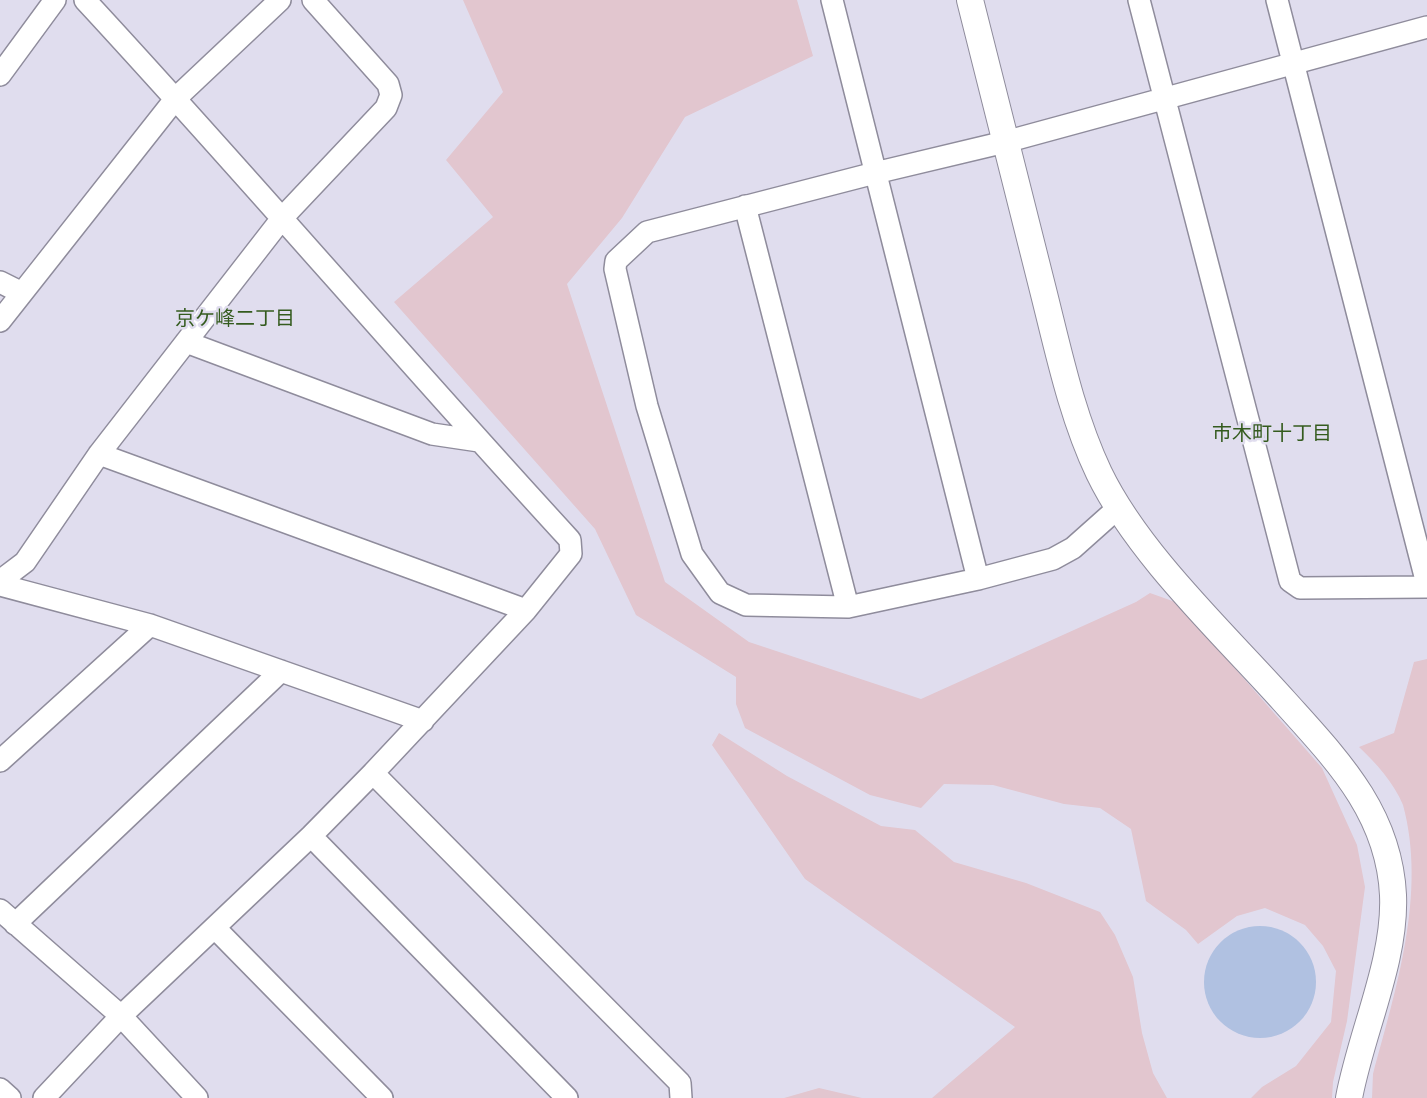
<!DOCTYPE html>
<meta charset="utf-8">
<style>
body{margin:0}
canvas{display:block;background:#e0ddee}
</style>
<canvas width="1427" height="1098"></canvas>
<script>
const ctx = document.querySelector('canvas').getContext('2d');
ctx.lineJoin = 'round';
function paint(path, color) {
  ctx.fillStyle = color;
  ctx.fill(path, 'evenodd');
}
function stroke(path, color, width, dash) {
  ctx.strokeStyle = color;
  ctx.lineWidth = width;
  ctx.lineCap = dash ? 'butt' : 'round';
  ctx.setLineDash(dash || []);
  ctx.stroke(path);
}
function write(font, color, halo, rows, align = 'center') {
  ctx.font = font + ' Lato,"Noto Sans JP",sans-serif';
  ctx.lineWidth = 5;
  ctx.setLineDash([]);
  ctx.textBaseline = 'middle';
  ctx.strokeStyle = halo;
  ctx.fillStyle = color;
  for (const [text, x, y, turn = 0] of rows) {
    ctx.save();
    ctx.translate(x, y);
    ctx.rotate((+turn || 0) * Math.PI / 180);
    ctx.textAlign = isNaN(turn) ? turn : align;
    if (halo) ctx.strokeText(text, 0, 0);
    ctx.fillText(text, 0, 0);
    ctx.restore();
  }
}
paint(new Path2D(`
 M463,0H797L813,56L685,117L622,218L567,284L665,582L749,642L921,699L1136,602L1150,593L1178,603L1322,768L1357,845L1365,887L1347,1021L1333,1082L1332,1098H1251L1262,1087L1296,1066L1331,1022L1336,971L1323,946L1305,925L1265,908L1237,916L1198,944L1186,930L1146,901L1131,829L1100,808L1064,804L993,785L944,784L921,808L870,795L745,728L736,704V677L636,615L595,529L394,302L493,217L446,160L503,92Z
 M1427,659V1098H1372L1373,1074C1396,989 1427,893 1403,805C1394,783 1376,763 1359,747L1394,733L1414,662Z
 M719,733L787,776L881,826L915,830L954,862L1026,883L1100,912L1115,935L1133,977L1142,1033L1153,1073L1167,1098H932L1015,1027L805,879L712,745Z
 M819,1088L862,1098H784Z`), '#e2c6cf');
paint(new Path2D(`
 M1204 982a56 56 0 1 1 112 0a56 56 0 1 1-112 0Z`), '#b0c1e1');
const minor = new Path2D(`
 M832,0L978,579
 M1139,0L1290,581L1300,588L1427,587
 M1277,0L1427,584
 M0,75L55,0
 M745,206L848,607
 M0,282L22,293
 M0,321L176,98L280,0
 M186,342L432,434L479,441
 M99,454L526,610
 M1119,507L1073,548L1053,559L978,579L848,607L746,605L720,593L692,554L647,406L615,269L616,261L647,232L875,173L1005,142L1427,27
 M0,581L25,562L99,454L283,217L386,108L391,95L388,84L313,0
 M0,585L150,625L423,721
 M0,761L150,625
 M373,773L680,1083L681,1098
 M311,836L567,1098
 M0,910L121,1016L197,1098
 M15,924L281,671
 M215,928L382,1098
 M0,1089L10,1098
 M44,1098L121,1016L311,836L373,773L526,610L571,554L570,540C406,362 250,178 85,0`);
const tertiary = new Path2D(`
 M970,0C994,95 1018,191 1042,286C1058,349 1071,414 1099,473C1138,554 1224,634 1284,701C1336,759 1389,812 1393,895C1396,960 1361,1033 1349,1098`);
stroke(minor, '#8f8c9c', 24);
stroke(tertiary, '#8f8c9c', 28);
stroke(minor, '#fff', 21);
stroke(tertiary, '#fff', 26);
write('20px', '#345b1e', '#e0ddee', [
 ["京ケ峰二丁目",235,319],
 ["市木町十丁目",1272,434]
]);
</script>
